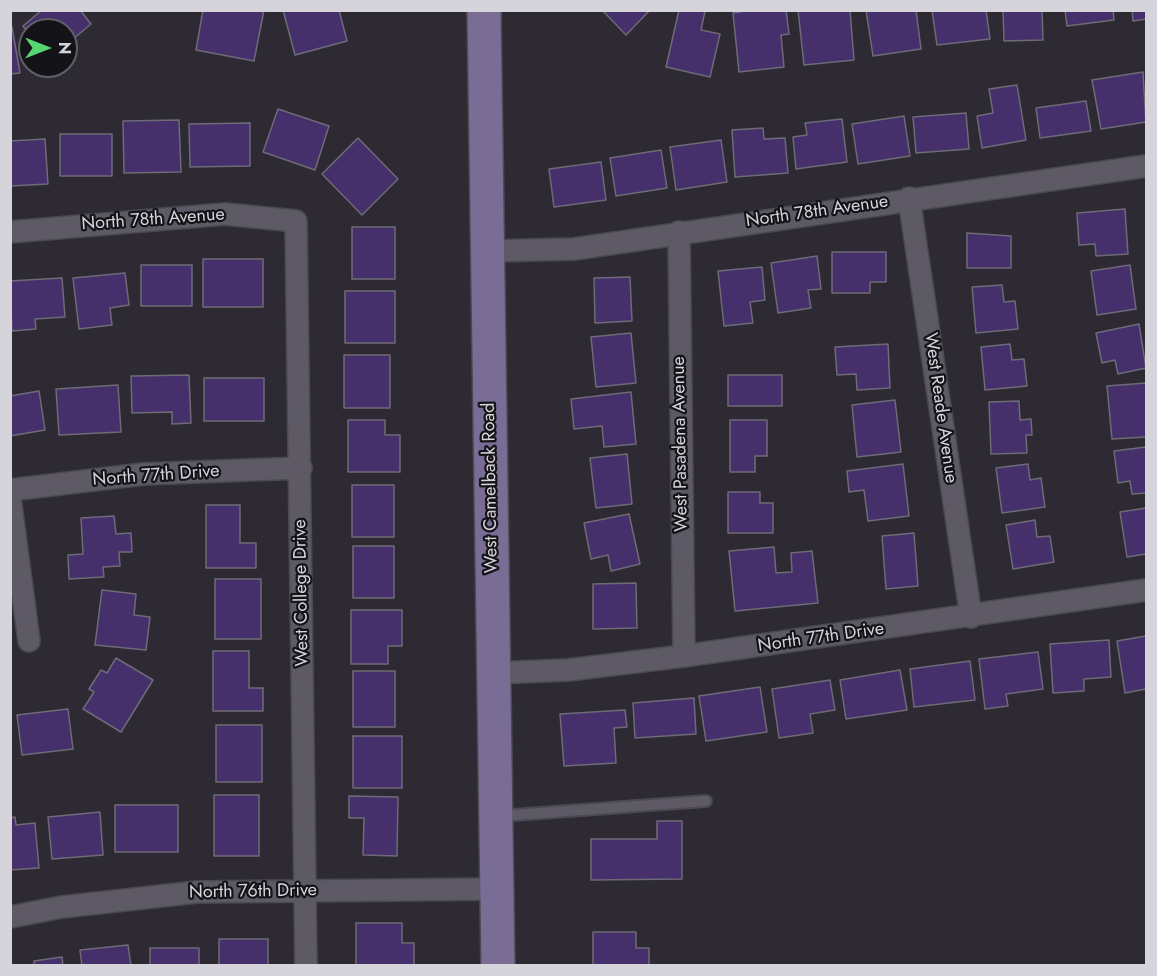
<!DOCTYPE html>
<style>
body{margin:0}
#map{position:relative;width:1157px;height:976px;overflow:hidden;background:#2d2a34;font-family:Jost,sans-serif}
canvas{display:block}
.frame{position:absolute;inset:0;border:12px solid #d6d4db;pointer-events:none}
.north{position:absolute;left:18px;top:18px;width:60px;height:60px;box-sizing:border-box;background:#141318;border:2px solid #626066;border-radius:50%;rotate:90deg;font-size:16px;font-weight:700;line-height:24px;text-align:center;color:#d6d4db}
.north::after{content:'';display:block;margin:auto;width:21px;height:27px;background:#55d671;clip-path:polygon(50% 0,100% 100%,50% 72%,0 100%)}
</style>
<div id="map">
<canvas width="1157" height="976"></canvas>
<div class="frame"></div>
<div class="north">N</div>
</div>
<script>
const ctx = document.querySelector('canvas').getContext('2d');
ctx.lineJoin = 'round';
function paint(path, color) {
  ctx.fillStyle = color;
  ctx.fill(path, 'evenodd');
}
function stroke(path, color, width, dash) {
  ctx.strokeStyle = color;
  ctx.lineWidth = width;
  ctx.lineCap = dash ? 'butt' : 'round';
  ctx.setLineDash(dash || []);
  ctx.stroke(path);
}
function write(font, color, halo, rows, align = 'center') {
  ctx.font = font + ' Jost,sans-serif';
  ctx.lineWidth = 4.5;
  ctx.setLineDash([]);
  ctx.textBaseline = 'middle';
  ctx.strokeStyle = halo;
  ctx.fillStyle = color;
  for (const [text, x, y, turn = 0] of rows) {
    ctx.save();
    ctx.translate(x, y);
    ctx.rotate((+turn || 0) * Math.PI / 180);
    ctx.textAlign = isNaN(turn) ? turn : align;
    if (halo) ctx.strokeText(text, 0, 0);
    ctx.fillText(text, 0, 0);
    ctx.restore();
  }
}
const building = new Path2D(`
 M42,10H80L91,24L66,45V30H30V35L23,26Z
 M203,10H264L254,61L196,50Z
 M283,10H339L347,41L295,55Z
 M602,10H650L626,35Z
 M679,10L705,11L701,30L720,34L710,77L666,67Z
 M750,10H786L789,34L781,35L784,67L739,72L733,13Z
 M798,10H850L854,60L804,65Z
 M866,10H916L921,49L873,56Z
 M932,10H986L990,39L937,45Z
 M1003,10H1042L1043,40L1004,41Z
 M1065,10H1113L1114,20L1067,26Z
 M1132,10H1146V19L1133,21Z
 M12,27L20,73L10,74V28Z
 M1143,72L1146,122L1101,129L1092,80Z
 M1017,85L1026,140L982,148L977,116L993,113L989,89Z
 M1086,101L1091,131L1040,138L1036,108Z
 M278,109L329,126L315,170L263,152Z
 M966,113L969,149L916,153L913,117Z
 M904,116L910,156L858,164L852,124Z
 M842,119L847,162L796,169L793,137L807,135L805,123Z
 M179,120L181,172L124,173L123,121Z
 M250,123V166L190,167L189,124Z
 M763,128L764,139L785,138L788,173L735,177L732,130Z
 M60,134H112V176H60Z
 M358,138L398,179L362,215L322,174Z
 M45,139L48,184L10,186V141Z
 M721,140L727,182L676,190L670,147Z
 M661,150L667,188L616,196L610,158Z
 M601,162L606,200L554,207L549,169Z
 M1125,209L1128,254L1096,256L1095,244L1079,245L1077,213Z
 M352,227H395V279H352Z
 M967,233L1011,236V268H967Z
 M832,252H886V282H870V293H832Z
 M817,256L821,289L808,290L811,308L778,313L771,263Z
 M203,259H263V307H203Z
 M141,265H192V306H141Z
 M1130,265L1136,309L1097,315L1091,271Z
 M762,267L765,300L750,302L753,323L724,326L718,271Z
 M125,273L129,305L110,308L112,325L79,329L73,278Z
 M630,277L632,321L595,323L594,278Z
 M62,278L65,317L35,319L36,329L12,331L10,281Z
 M1002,285L1004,302L1015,301L1018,329L976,333L972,287Z
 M345,291H395V343H345Z
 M1139,324L1146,368L1118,374L1115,360L1102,363L1096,333Z
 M631,333L636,383L596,387L591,337Z
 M888,344L890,388L857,390L856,374L837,375L835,347Z
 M1010,344L1012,360L1024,359L1027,386L985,390L981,347Z
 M344,355H390V408H344Z
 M189,375L191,423L172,424V412L132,413L131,376Z
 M728,375H782V406H728Z
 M204,378H264V421H204Z
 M1146,383V437L1112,439L1107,386Z
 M118,385L121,432L59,435L56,389Z
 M39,391L45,430L10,436V396Z
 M631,392L636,444L604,447L602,426L574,429L571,399Z
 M895,400L901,452L857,457L852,405Z
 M1019,401L1020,420L1031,419L1032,435H1026L1027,453L991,454L989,402Z
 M348,420H385V435H400V472H348Z
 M730,420H767V456H755V472H730Z
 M1146,447V493L1132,494L1130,481L1118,483L1114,451Z
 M627,454L632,504L596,508L590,458Z
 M903,464L909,516L868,521L864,490L849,492L847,471Z
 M1028,464L1030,480L1041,478L1045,507L1002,513L996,468Z
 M352,485H394V537H352Z
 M728,492H760V503H773V533H728Z
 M206,505H240V543H256V568H206Z
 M1146,508V554L1127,557L1120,512Z
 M629,514L640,564L611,571L608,555L591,559L584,523Z
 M114,516L116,534L131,533L132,552H119L120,566L103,567L104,577L69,579L68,555L83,554L81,518Z
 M1035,520L1037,537L1050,536L1054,562L1013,569L1006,525Z
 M914,533L918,586L886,589L882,536Z
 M353,546H394V598H353Z
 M774,547L776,573L792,572L791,553L812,551L818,603L735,611L729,551Z
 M215,579H261V639H215Z
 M636,583L637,628L593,629V584Z
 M102,590L136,594L134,615L150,617L146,650L95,645Z
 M351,610H402V646H388V664H351Z
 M1146,636V689L1125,693L1117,641Z
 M1109,640L1111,677L1084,679V691L1053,693L1050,644Z
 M213,651H249V688H263V711H213Z
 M1038,652L1043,689L1006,694L1008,706L985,709L979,659Z
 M116,658L153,680L121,732L83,709L94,692L89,689L101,670L107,673Z
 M970,661L975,700L914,707L910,669Z
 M900,670L907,710L846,719L840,680Z
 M353,671H395V727H353Z
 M830,680L835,710L810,714L813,733L779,738L772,689Z
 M760,687L767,732L706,741L699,696Z
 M694,698L696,734L635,738L633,703Z
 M68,709L73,749L22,755L17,715Z
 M625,710L627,727L614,728L616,763L564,766L560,714Z
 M216,725H262V782H216Z
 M353,736H402V788H353Z
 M214,795H259V856H214Z
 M349,796L398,797L397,856L363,855L364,818H349Z
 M115,805H178V852H115Z
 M100,812L103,855L52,859L48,817Z
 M15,817L16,825L35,823L39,868L10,870V818Z
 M657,821H682V879L591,880V839H657Z
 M356,923H402V943H414V966H356Z
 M593,932H636V948H649V966H593Z
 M219,939H268V966H219Z
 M128,945L131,966H82L80,950Z
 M150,948H199V966H150Z
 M62,957L63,966H34V961Z`);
paint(building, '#45306b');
stroke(building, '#6e6b77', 1.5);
const service = new Path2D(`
 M499,816L706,801`);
const minor = new Path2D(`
 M909,198L971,617
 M10,232L225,214L296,221L306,966
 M679,232L684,656
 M488,251L574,249L1146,166
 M10,490L143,474L301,468
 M10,498L29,641
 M494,673L568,670L684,656L1146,590
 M10,917L62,907L197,892L496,889`);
const primary = new Path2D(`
 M484,10L498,966`);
stroke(service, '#4b4851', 14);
stroke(minor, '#4b4851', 24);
stroke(primary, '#4b4851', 36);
stroke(service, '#5d5a66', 10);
stroke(minor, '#5d5a66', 21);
stroke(primary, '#796d95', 33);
write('18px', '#d6d4db', '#141318', [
 ["North 78th Avenue",817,212,-8],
 ["North 78th Avenue",153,220,-4],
 ["West Reade Avenue",940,408,82],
 ["West Pasadena Avenue",681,444,-91],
 ["North 77th Drive",156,476,-4],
 ["West Camelback Road",491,488,-91],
 ["West College Drive",302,593,-91],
 ["North 77th Drive",821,638,-8],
 ["North 76th Drive",253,892,-1]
]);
</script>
